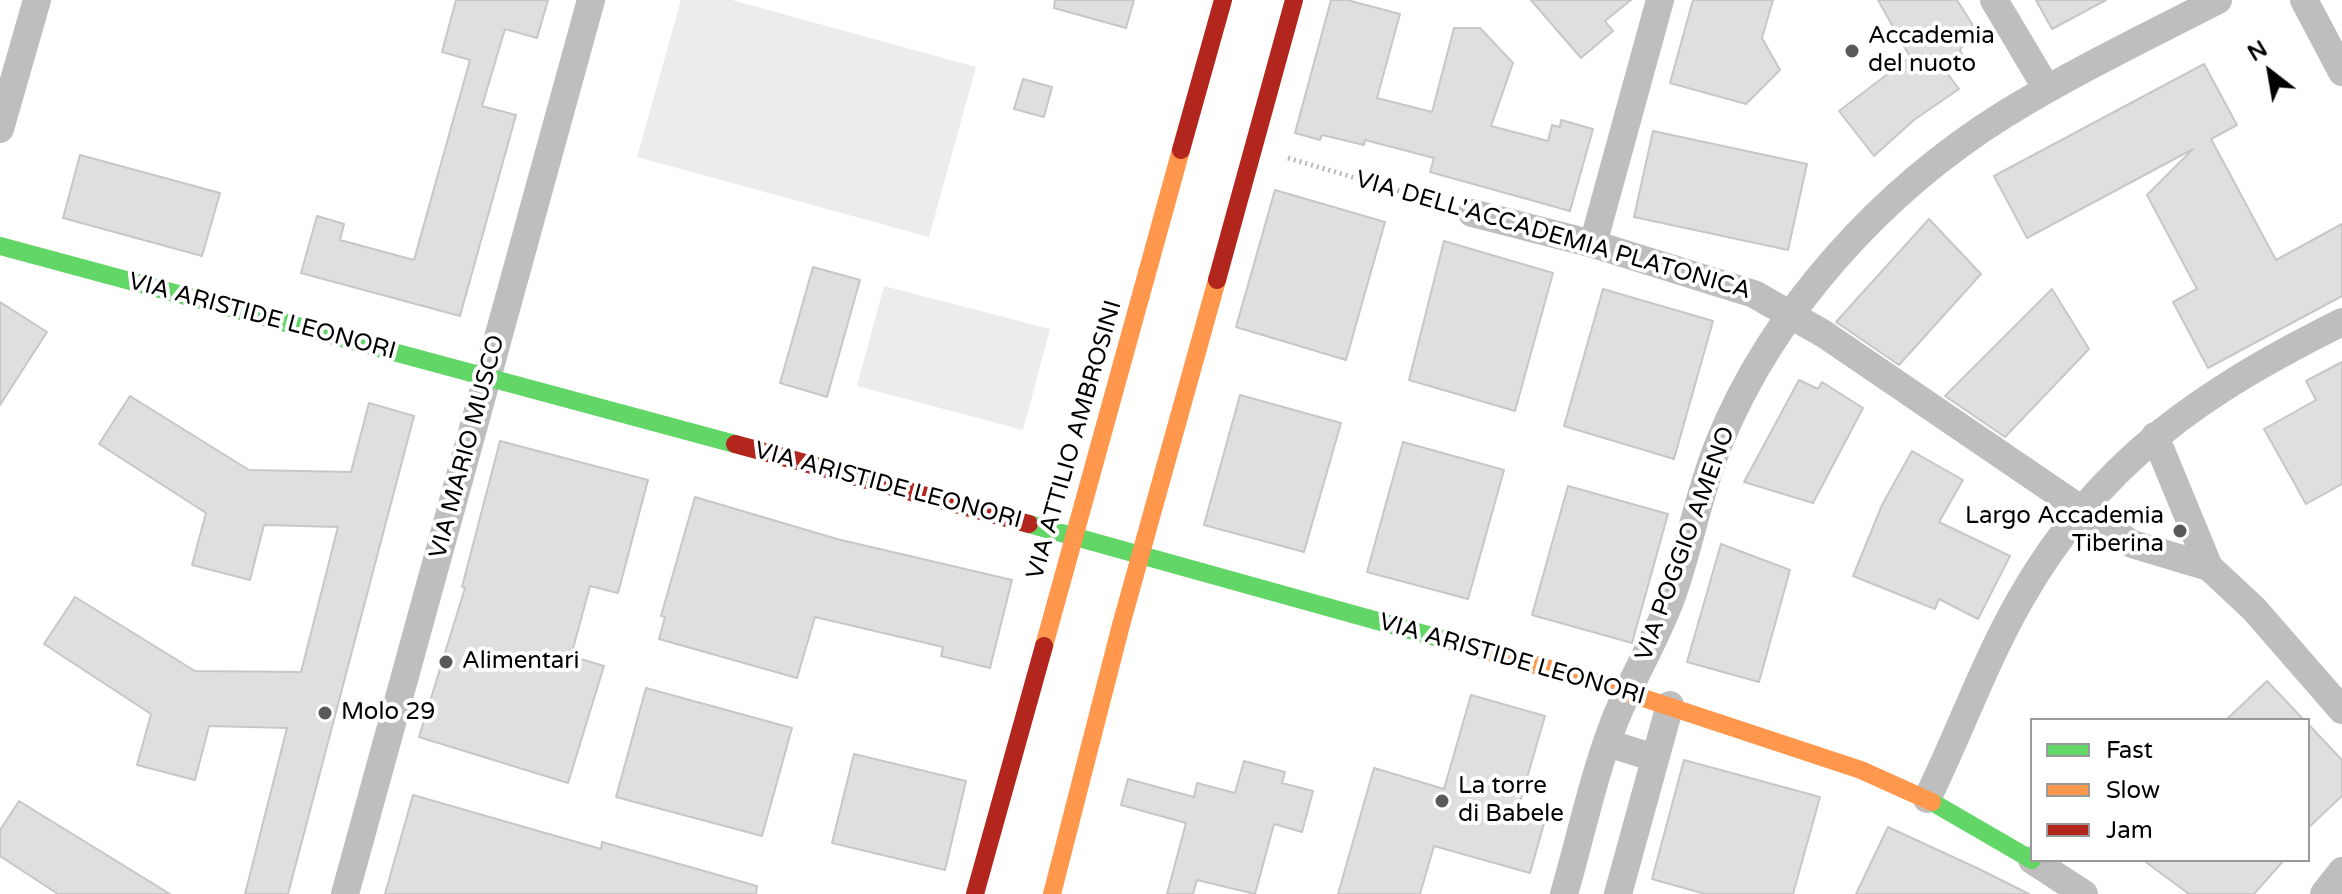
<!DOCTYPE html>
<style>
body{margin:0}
#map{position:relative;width:2342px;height:894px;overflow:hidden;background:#fff;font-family:"Varela Round",sans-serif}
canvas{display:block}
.legend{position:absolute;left:2030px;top:718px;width:280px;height:144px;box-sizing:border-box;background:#fff;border:2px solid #999;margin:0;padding:10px 14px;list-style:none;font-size:24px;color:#000}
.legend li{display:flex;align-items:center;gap:16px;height:40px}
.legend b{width:40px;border:2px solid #999}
.north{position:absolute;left:2230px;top:32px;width:80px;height:80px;-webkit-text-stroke:6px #fff;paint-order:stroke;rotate:329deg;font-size:22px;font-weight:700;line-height:32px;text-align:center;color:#000}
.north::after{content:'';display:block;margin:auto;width:28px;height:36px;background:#000;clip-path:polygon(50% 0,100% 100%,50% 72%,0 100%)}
</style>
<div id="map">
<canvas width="2342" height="894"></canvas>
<ul class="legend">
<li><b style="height:10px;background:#63d668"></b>Fast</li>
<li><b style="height:10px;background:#ff974d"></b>Slow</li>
<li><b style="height:10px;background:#b3261e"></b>Jam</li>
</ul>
<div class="north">N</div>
</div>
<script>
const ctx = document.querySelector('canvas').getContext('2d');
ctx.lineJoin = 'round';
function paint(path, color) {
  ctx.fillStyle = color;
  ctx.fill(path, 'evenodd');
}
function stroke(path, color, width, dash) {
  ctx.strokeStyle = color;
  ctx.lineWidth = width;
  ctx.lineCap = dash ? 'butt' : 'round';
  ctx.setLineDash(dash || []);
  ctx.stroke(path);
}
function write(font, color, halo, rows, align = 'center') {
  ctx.font = font + ' "Varela Round",sans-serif';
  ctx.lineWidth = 8;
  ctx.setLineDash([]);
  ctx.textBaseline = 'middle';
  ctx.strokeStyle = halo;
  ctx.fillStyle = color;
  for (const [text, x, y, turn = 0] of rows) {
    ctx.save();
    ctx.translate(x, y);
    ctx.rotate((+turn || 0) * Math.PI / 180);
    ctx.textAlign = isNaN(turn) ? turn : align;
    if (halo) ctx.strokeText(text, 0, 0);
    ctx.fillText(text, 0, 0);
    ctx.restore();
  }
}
paint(new Path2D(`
 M681,0H732L976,67L929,237L637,157Z
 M884,286L1050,329L1023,430L857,386Z`), '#ececec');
const building = new Path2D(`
 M456,0H548L537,38L505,29L482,106L516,115L460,316L301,273L317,216L344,224L340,240L414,260L470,60L442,52Z
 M1055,0H1134L1126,28L1054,8Z
 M1331,0H1347L1400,14L1377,98L1432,112L1454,28H1480L1513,63L1491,126L1548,141L1552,125L1560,127L1561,120L1593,129L1570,211L1430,172L1434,158L1365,140L1364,145L1322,135L1320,140L1295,133Z
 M1531,0H1631L1605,21L1613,31L1581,58Z
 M1693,0H1773L1762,38L1780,70L1746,104L1670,83Z
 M1878,0H1957L1974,27L1960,50L1966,63L1947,73L1959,89L1914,120L1874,156L1839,111L1910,57Z
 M2036,0H2106L2052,29Z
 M2204,64L2237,125L2211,139L2276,260L2342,224V296L2208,368L2173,302L2197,289L2147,195L2193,149L2027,238L1994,176Z
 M1023,79L1052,87L1044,117L1014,109Z
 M1653,131L1807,164L1788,250L1634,217Z
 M80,155L220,193L202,256L63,218Z
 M1275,190L1385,222L1346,360L1236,327Z
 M1929,219L1981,274L1899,365L1836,322Z
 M1444,241L1553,273L1515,411L1409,380Z
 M813,267L860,280L827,397L780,383Z
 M1603,289L1713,321L1674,459L1564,426Z
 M2052,289L2089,349L2005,437L1945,396Z
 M0,302L47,332L0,405Z
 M2342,362V484L2306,504L2264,429L2316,400L2306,381Z
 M1799,380L1818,389L1822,382L1863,408L1813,503L1744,482Z
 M1240,395L1341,423L1304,552L1204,525Z
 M130,396L249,470L351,472L369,403L414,416L288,894H245L287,728L209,726L195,780L137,765L151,714L44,644L75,597L195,671L301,672L338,527L264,525L250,580L192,565L206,513L99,444Z
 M500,441L648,480L618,593L590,586L571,656L604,666L568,783L419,737L465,588L462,587Z
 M1403,442L1504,470L1468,599L1367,572Z
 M1912,451L1963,480L1939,522L2010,556L1978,619L1939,599L1935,609L1853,576L1882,505Z
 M1568,486L1668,514L1632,643L1532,615Z
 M695,497L837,539L1012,580L990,668L941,656L943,647L815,617L797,678L659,639L665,617L661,616Z
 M1721,544L1790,570L1759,682L1687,662Z
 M2267,681L2304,720H2226Z
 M646,688L792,728L762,836L616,797Z
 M1471,695L1545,716L1517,812L1545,820L1530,873L1434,846L1420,894H1338L1374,768L1444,789Z
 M2308,724L2342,760V796L2308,828Z
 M854,754L966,781L945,870L832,843Z
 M1684,760L1820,797L1793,894H1705L1652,879Z
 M1244,761L1285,772L1282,783L1313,791L1302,832L1274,824L1255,894L1197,880L1193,894H1167L1186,823L1121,805L1128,779L1194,797L1197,783L1235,793Z
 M413,795L601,849L602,842L757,886L756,894H385Z
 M19,801L170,894H58L0,856V830Z
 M1888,827L1979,869L2029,894H1856Z
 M2143,860H2284L2254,894H2189Z`);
paint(building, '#dfdfdf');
stroke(building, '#c7c7c7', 2);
stroke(new Path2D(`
 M1288,158L1443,204`), '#b9b9b9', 5, [2, 4]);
stroke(new Path2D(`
 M1994,0L2047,89
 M2304,0L2342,72
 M0,129L37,0
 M1472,213L1593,244L1754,294L1824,334L2132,544L2209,567L2155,436
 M1593,244L1660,0
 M2209,567L2254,609L2342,710
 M1607,743L1655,758
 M1927,799C1959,734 1984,663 2020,600C2098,462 2203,391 2342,322
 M2032,860L2084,894
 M345,894L591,0
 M1564,894C1581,836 1593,776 1615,720C1632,678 1657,638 1673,593C1690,544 1699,492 1719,443C1773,310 1883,190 2005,114C2073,72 2146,37 2218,0
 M1618,894L1670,705
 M2324,894L2342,871`), '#bebebe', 28);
stroke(new Path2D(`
 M0,246L735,444
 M1029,524L1489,652
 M1932,802L2032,860`), '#63d668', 18);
stroke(new Path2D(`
 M1044,646L1181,150
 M1489,652L1589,680L1861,770L1932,802
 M1052,894L1121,625L1217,280`), '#ff974d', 18);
stroke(new Path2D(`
 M1181,150L1223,0
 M1217,280L1294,0
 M735,444L1029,524
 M975,894L1044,646`), '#b3261e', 18);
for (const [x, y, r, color] of [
 [1852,51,8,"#595959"],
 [2180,531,8,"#595959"],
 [446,662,8,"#595959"],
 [325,713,8,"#595959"],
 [1442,801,8,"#595959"]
]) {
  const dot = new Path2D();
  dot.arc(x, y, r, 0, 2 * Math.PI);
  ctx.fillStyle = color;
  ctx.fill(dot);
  stroke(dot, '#fff', 3);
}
write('24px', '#000', '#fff', [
 ["Accademia",1868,37],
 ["del nuoto",1868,65],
 ["Largo Accademia",2164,517,"right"],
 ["Tiberina",2164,545,"right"],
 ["Alimentari",462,662],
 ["Molo 29",341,713],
 ["La torre",1458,787],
 ["di Babele",1458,815]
], 'left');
write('24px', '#000', '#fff', [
 ["VIA DELL'ACCADEMIA PLATONICA",1553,236,16],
 ["VIA ARISTIDE LEONORI",262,317,15],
 ["VIA ATTILIO AMBROSINI",1075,440,-74],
 ["VIA MARIO MUSCO",468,447,-75],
 ["VIA ARISTIDE LEONORI",888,486,15],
 ["VIA POGGIO AMENO",1686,544,-70],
 ["VIA ARISTIDE LEONORI",1512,660,16]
]);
</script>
